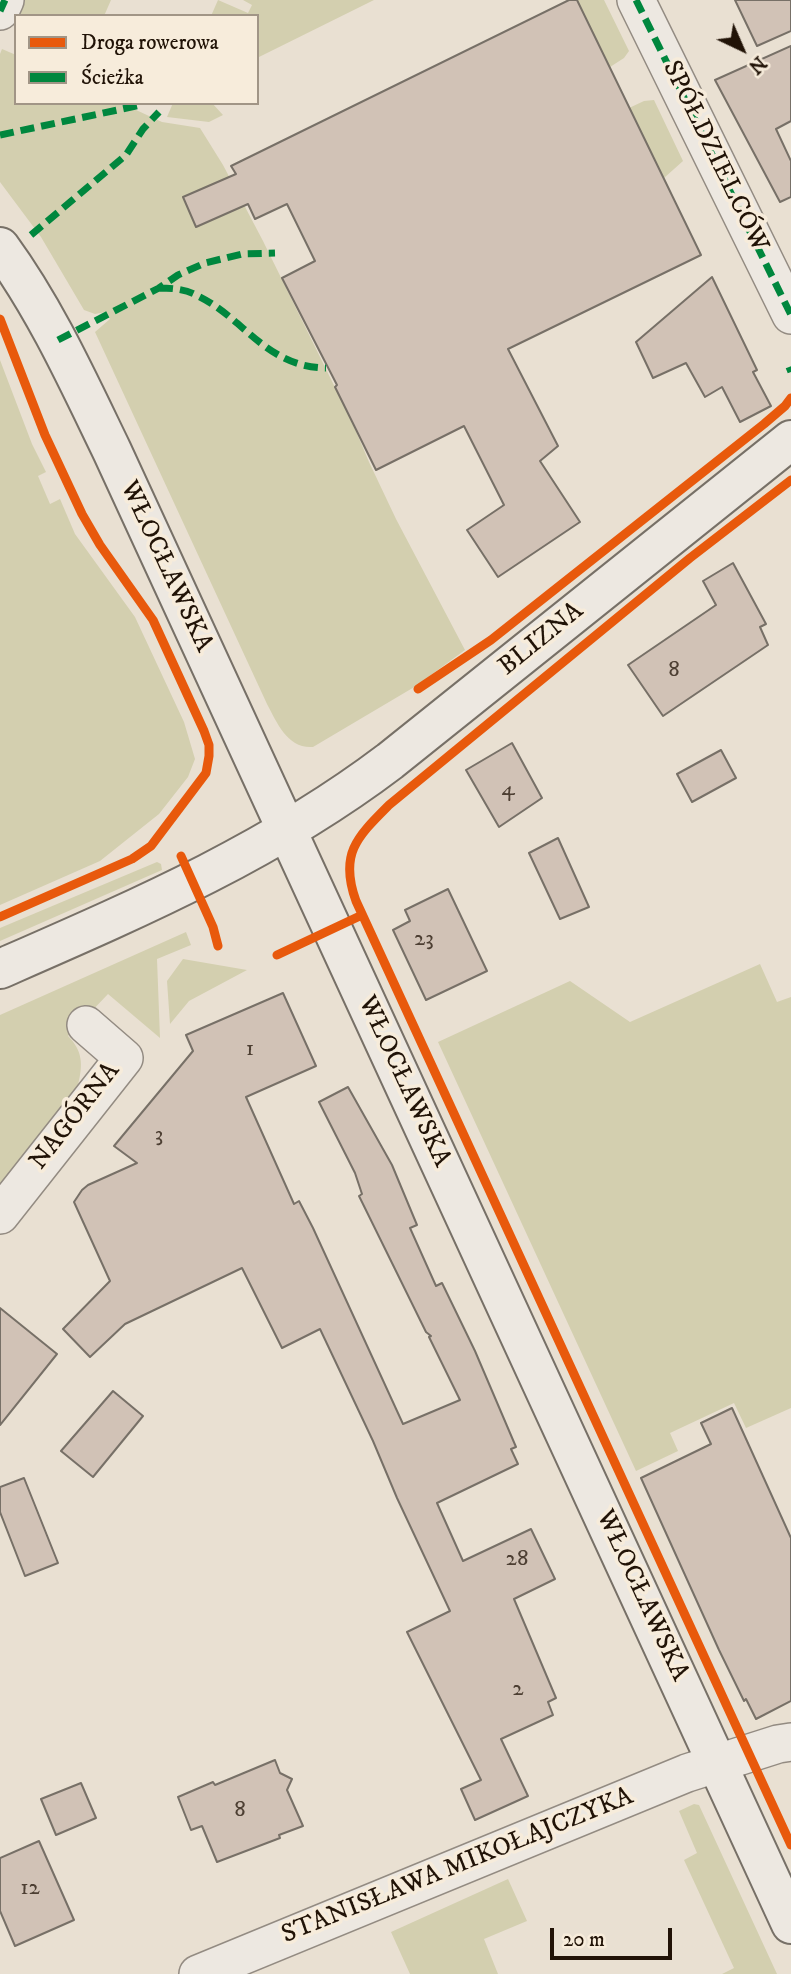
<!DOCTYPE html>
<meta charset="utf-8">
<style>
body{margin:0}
#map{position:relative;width:791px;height:1974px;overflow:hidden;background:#e9e0d2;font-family:"IM FELL DW Pica",serif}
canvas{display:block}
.legend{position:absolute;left:14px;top:14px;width:245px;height:91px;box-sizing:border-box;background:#f7ecdb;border:2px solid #a19586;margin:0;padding:9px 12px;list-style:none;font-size:21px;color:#211307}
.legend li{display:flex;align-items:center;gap:14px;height:35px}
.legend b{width:35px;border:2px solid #a19586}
.north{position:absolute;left:707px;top:14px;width:70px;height:70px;-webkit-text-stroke:5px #f7ecdb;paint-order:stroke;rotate:136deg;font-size:19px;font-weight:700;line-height:28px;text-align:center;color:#211307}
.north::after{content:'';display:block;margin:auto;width:24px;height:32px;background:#211307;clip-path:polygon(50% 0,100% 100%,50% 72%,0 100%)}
.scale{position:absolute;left:550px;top:1928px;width:122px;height:32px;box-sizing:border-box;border:4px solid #211307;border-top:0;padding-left:9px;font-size:21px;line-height:24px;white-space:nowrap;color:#211307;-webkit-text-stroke:5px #f7ecdb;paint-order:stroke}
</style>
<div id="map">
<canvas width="791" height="1974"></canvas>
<ul class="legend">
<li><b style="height:9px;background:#e8590c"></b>Droga rowerowa</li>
<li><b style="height:9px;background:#00873e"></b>Ścieżka</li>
</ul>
<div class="north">N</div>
<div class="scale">20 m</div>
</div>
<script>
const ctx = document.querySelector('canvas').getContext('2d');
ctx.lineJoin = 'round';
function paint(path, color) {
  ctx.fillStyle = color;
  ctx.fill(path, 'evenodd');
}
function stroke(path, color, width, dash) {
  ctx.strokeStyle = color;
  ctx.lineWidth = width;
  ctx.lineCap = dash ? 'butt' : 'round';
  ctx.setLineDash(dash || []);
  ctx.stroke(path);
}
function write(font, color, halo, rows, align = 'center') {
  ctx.font = font + ' "IM FELL DW Pica",serif';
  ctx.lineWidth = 7;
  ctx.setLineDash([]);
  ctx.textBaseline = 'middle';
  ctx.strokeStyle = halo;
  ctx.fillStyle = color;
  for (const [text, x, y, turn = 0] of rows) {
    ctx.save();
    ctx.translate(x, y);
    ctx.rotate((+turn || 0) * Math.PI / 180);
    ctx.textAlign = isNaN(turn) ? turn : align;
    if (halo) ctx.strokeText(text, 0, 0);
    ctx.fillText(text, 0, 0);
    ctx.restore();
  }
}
paint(new Path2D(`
 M24,0H111L104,16H17Z
 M218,0L248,13L252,5L243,0H374L257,58V16H211Z
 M577,0H604L629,51L624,58L610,67Z
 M2,49L16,55V103H121L162,122L200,128L223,165L263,241L353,424L369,462L396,519L465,650L416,686L313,747C288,749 277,723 267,704L95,332L110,319L106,312L95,314L84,310L41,237L0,182V54Z
 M654,100L683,161L664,178L629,108L644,101Z
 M173,103H212L223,115L209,122L167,117Z
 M0,360L32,444L46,472L38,476L50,504L60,499L75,534L135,617L184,722L195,759L188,777L159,814L100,861L0,905Z
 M157,862L161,864L162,870L0,941V928Z
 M186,932L191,945L157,959L160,1038L108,994L68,1036C83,1051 83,1065 78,1085L0,1185V1015Z
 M183,959L247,970L189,1001L170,1024L167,981Z
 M760,964L777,1002L791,997V1408L746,1428L734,1403L670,1433L678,1451L636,1471L438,1042L570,981L630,1022Z
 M694,1804L699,1805L777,1974H722L734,1968L684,1860L697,1853L679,1811Z
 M508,1879L527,1921L484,1939L498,1974H410L391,1932Z`), '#d3cfaf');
const building = new Path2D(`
 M569,0H577L701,255L508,349L558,446L540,461L580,522L498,577L467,530L504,505L464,426L376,470L335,387L337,385L282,278L315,261L287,204L255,219L248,204L196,227L183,197L236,174L231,166Z
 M735,0H791V31L757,46Z
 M791,46V121L776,129L791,161V197L780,202L715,80Z
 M712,277L757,370L753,372L771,406L740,422L722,387L705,397L686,363L653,378L636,342Z
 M733,563L766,624L760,627L768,645L663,716L628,665L716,605L703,581Z
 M512,743L542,798L499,827L466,770Z
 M721,750L736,778L692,802L677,774Z
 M558,838L589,907L560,919L529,853Z
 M448,889L487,971L426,1000L393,930L410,921L405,910Z
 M283,993L316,1066L246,1097L294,1204L299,1201L313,1228L403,1424L460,1400L429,1337L431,1336L426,1332L359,1196L362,1194L355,1173L319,1102L348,1087L392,1165L417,1225L410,1228L436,1286L442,1283L475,1351L516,1447L511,1449L518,1464L437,1503L463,1561L531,1529L555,1579L514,1599L556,1698L548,1702L553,1715L501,1739L528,1796L475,1820L461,1789L481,1780L407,1632L450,1611L397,1498L373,1441L320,1329L282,1348L242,1268L125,1324L90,1357L63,1329L110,1281L74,1202L82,1190L88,1185L137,1163L114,1146L193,1051L186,1035Z
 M0,1308L57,1354L0,1425Z
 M113,1391L143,1416L93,1477L61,1451Z
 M732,1408L791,1538V1701L756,1719L746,1699L744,1701L719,1650L641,1478L711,1444L701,1423Z
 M24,1478L58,1563L25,1576L0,1512V1487Z
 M275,1760L280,1773L292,1779L287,1790L303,1826L279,1835L280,1838L217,1862L202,1826L191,1830L178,1797L213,1782L215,1785Z
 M81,1783L96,1818L56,1835L41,1799Z
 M39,1841L74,1920L15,1946L0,1911V1858Z`);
paint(building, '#d1c2b6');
stroke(building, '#777067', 2);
const street = new Path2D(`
 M636,0L791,315
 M0,11L5,0
 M0,1215L124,1058L86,1025
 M198,1974L687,1773L778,1744L791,1742`);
const secondary = new Path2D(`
 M0,247C46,310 78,381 112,451L791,1924
 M0,969C137,909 270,852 390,761L791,440`);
stroke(street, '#938b82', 40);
stroke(secondary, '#777067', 42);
stroke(street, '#ede8e1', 37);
stroke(secondary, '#ede8e1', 38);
stroke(new Path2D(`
 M636,0L791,315
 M0,11L5,0
 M0,135L141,105
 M31,235L126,155L143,129L159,112
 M159,288C171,288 185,289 196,295C244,317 265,367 326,368
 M58,340L159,288L178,275L205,263L242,254L275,253
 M789,367L791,372`), '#00873e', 7, [14, 7]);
stroke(new Path2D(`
 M0,319L45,435L82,514L100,545L153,620L204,731L209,745V756L206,773L151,846L132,859L0,917
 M791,480L690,558L389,805C357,837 339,854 356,901L791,1845
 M418,689L491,640L764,424L785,406L791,398
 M181,856L213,927L218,946
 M277,955L362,915`), '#e8590c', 9);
write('23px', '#4d3f33', null, [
 ["8",674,671],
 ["4",508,790],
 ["23",424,940],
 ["1",250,1050],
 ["3",159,1136],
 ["28",517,1560],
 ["2",518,1690],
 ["8",240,1811],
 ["12",30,1889]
]);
write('26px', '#211307', '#f7ecdb', [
 ["SPÓŁDZIELCÓW",714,157,64],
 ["WŁOCŁAWSKA",165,567,65],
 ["BLIZNA",542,640,-39],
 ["WŁOCŁAWSKA",403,1082,65],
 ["NAGÓRNA",76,1117,-52],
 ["WŁOCŁAWSKA",641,1596,65],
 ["STANISŁAWA MIKOŁAJCZYKA",458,1867,-22]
]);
</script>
